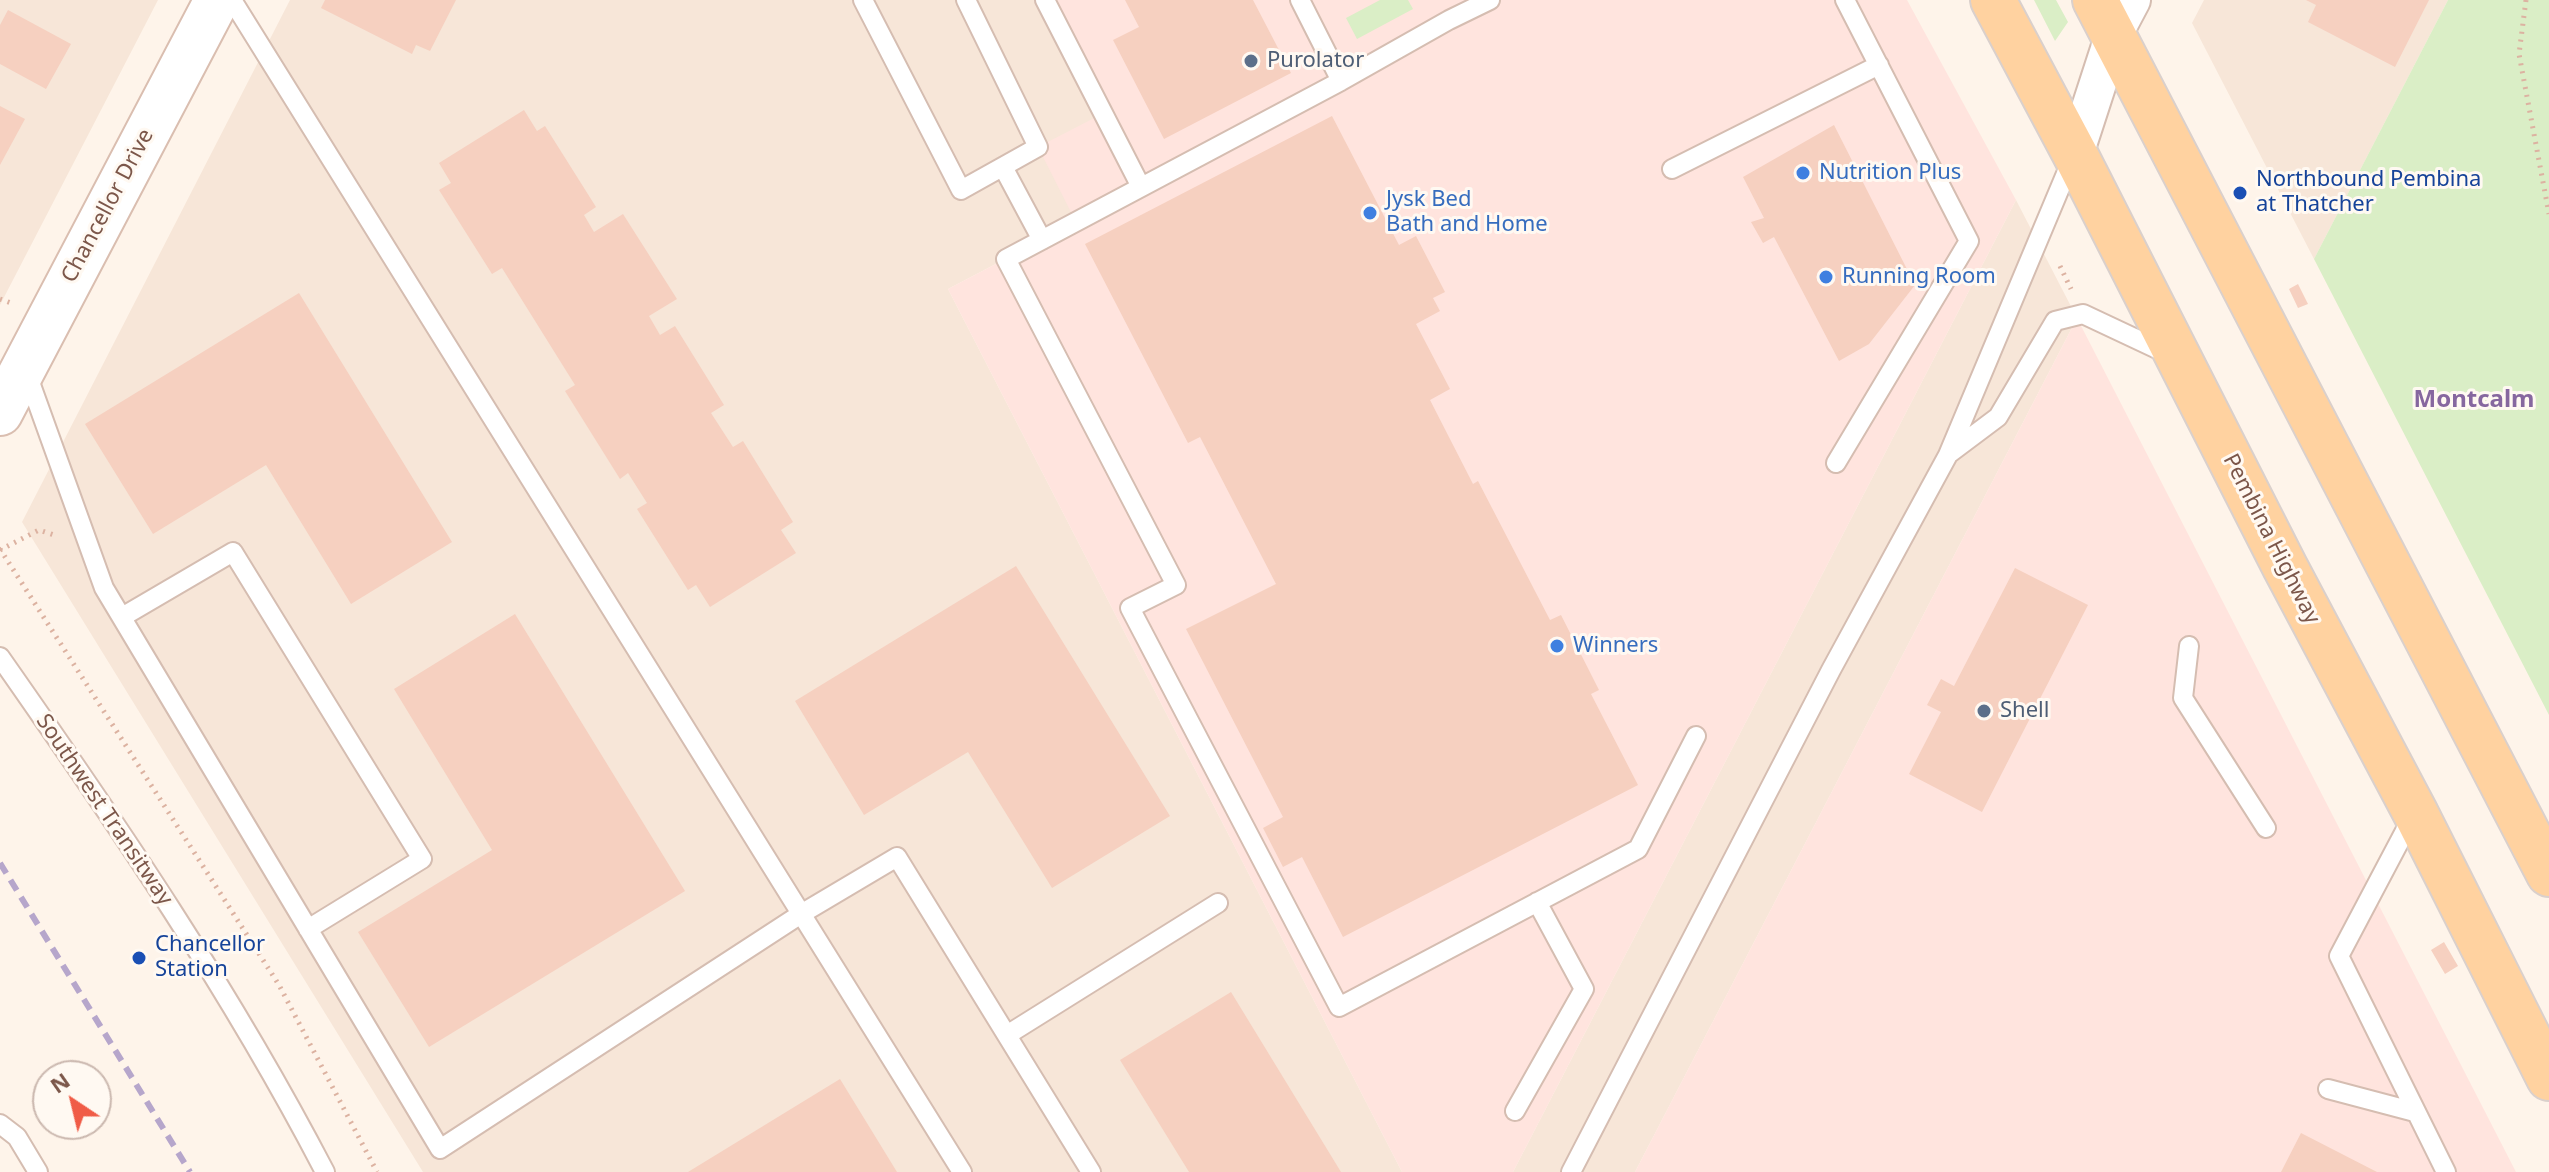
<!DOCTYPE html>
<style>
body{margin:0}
#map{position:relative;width:2549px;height:1172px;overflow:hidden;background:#fef4ea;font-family:"Noto Sans",sans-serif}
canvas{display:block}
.north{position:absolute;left:32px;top:1060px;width:80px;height:80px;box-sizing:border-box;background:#fff9f2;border:2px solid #cbb8af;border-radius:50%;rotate:325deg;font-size:22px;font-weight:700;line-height:32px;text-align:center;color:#7c574a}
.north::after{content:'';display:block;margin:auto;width:28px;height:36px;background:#f05c47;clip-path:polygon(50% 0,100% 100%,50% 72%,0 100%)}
</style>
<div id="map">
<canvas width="2549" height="1172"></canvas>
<div class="north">N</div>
</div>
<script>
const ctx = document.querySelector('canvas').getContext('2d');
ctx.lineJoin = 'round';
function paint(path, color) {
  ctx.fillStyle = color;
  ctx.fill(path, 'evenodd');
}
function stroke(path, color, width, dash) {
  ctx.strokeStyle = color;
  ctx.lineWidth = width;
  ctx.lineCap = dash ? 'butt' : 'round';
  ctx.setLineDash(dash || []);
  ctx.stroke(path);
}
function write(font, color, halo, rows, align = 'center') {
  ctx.font = font + ' "Noto Sans",sans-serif';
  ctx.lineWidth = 6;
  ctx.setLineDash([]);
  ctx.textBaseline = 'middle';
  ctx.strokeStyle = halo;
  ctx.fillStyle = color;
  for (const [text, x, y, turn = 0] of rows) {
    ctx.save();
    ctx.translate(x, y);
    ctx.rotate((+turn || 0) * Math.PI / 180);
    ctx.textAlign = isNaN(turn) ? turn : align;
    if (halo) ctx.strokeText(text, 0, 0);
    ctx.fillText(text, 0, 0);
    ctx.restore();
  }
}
paint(new Path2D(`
 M0,0H158L0,305Z
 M290,0H1045L1103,114L1076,222L948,289L1402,1172H423L22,522Z
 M2204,0H2448L2314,259L2192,23Z
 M2016,200L2077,318L1635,1172H1513Z`), '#f7e6d8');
paint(new Path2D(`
 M1045,0H1907L2016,200L1513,1172H1402L948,289L1076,222L1038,147L1102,114Z
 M2077,318L2516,1172H1635Z`), '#ffe4de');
paint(new Path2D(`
 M1380,0H1408L1413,9L1357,39L1346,18Z
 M2034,0H2056L2068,22L2055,41Z
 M2448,0H2549V715L2314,259Z`), '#daeec6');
paint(new Path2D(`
 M325,0H456L430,51L416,45L412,54L321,8Z
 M1125,0H1253L1291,73L1164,139L1113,40L1139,27Z
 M2306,0H2429L2395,67L2308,22L2316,5Z
 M8,10L71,44L46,89L0,64V25Z
 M0,106L25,119L0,165Z
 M524,110L537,131L545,126L596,207L584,215L594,232L623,214L677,299L649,316L660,335L675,326L724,405L711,413L733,447L743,441L793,522L781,530L796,553L710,607L696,585L688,590L637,509L647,503L628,473L620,479L565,391L575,385L502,268L492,274L439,190L451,183L439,163Z
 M1332,116L1399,245L1416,236L1445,292L1433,298L1440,311L1416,324L1450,389L1430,400L1473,484L1478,481L1550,620L1561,615L1599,690L1591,694L1638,785L1343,937L1302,857L1283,867L1263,828L1283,817L1186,629L1276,584L1200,437L1188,443L1085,244Z
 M1834,125L1915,285L1869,344L1839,361L1774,237L1763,243L1751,222L1764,218L1743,177Z
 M2298,284L2308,304L2298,308L2289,289Z
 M299,293L452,542L351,604L266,465L153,534L85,424Z
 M1016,566L1170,816L1052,888L968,752L864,815L795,701Z
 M2015,568L2088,605L1982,812L1909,774L1941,712L1927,705L1941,679L1954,686Z
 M515,614L685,891L429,1047L358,932L492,850L394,689Z
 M2444,942L2458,966L2445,974L2431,950Z
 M1231,992L1341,1172H1189L1120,1060Z
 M840,1079L897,1172H688Z
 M2301,1133L2377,1172H2281Z`), '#f6d0c0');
const lane = new Path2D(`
 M232,0L962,1172
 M863,0L961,190L1038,147L966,0
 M1045,0L1141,187
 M1300,0L1341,81
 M1490,0L1449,20L1341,81L1006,259L1176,585L1130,608L1339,1007L1638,849L1696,736
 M1003,167L1042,240
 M1672,169L1879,65
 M26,371L104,588L440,1149L801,914L897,857L1091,1172
 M1950,453L1998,417L2055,321L2083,314L2168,354
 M1836,463L1969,241L1845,0
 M122,617L233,552L422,859L308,929
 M2189,646L2183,698L2266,828
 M0,657C117,824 231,991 325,1172
 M2414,814L2339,956L2446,1172
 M1007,1035L1218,903
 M2328,1089L2415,1112
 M1515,1111L1584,989L1537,902
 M0,1124L17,1137L38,1172
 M1571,1172L1831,670L1948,455L2073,157`);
const street = new Path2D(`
 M2075,154L2114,34L2132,0`);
const secondary = new Path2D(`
 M0,413L217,0`);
const primary = new Path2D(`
 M1993,0L2075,154L2285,567L2415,812L2549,1078
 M2095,0L2549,874`);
stroke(lane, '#d5bdb1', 22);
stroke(street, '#d5bdb1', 40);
stroke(secondary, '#dabeb0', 48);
stroke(primary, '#dad0cc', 48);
stroke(new Path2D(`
 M2526,0L2519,54L2549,214
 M2060,266L2071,289
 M0,299L11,303
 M0,549L279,985L377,1172
 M0,550L39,530L54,535`), '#dcb2a1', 5, [2, 6]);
stroke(lane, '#fff', 18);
stroke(street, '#fff', 36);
stroke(secondary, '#fff', 44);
stroke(primary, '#ffd2a0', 44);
stroke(new Path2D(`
 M0,863L190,1172`), '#b6a6cb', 6, [12, 8]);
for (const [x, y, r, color] of [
 [1251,61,8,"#5c6f8a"],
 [1803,173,8,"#3f7fe0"],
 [2240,193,8,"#1a4fb4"],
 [1370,213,8,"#3f7fe0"],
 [1826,277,8,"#3f7fe0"],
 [1557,646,8,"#3f7fe0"],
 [1984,711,8,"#5c6f8a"],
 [139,958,8,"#1a4fb4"]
]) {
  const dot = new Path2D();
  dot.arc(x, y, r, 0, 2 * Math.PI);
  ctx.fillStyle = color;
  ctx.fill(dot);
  stroke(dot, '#fff9f2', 3);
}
write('22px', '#4e5e75', '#fff9f2', [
 ["Purolator",1267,61],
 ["Shell",2000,711]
], 'left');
write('22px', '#366cbe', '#fff9f2', [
 ["Nutrition Plus",1819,173],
 ["Jysk Bed",1386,200],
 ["Bath and Home",1386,225],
 ["Running Room",1842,277],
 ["Winners",1573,646]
], 'left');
write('22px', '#164399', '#fff9f2', [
 ["Northbound Pembina",2256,180],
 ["at Thatcher",2256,205],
 ["Chancellor",155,945],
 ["Station",155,970]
], 'left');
write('22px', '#7c574a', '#fff9f2', [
 ["Chancellor Drive",108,206,-62],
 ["Pembina Highway",2271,539,63],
 ["Southwest Transitway",104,810,56]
]);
write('bold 24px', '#86679f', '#fff9f2', [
 ["Montcalm",2474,400]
]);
</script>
